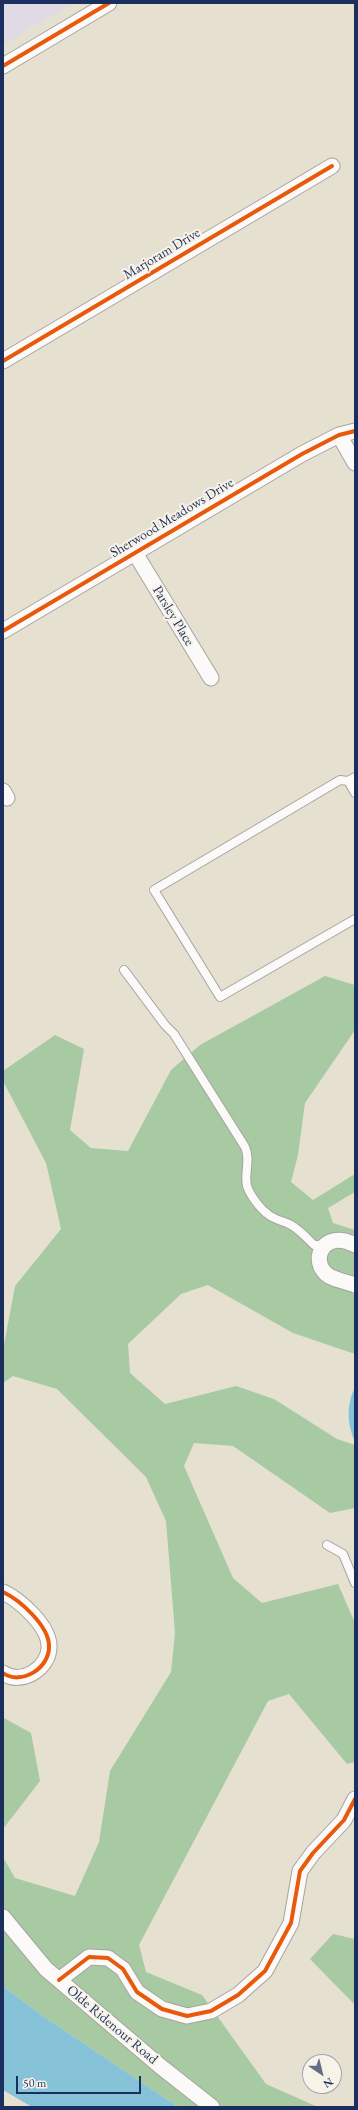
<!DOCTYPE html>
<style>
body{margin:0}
#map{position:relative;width:358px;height:2110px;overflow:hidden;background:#e6e0d1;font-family:"EB Garamond",serif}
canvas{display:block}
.frame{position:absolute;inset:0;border:4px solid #1b2f5e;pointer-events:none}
.north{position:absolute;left:302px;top:2054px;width:40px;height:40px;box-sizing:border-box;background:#f7f3e8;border:1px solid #9fa5b1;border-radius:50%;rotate:145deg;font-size:11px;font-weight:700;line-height:16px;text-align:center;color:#1b2f5e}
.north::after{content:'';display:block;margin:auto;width:14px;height:18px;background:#626d86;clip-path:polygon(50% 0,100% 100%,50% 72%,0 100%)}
.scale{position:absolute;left:16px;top:2076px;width:125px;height:18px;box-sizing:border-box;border:2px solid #1b2f5e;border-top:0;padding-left:5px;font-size:12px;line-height:14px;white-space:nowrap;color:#1b2f5e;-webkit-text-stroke:3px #f7f3e8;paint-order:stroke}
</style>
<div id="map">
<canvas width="358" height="2110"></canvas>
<div class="frame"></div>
<div class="north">N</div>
<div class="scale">50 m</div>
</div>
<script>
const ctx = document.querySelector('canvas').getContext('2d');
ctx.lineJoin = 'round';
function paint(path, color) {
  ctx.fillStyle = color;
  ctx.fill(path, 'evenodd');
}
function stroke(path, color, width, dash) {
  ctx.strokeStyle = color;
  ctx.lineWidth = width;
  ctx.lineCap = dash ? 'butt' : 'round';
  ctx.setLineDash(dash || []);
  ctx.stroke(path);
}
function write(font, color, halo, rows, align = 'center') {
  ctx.font = font + ' "EB Garamond",serif';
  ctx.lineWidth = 4;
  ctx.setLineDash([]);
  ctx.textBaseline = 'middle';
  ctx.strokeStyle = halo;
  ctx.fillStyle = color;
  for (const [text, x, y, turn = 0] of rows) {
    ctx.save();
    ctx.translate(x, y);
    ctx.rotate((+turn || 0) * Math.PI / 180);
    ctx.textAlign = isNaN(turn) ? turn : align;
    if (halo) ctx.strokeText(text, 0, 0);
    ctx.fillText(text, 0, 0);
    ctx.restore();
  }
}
paint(new Path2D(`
 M3,3H72L3,45Z`), '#e0dae5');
paint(new Path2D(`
 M325,976L355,985V1030L305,1103L298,1155L291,1182L313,1200L355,1174V1192L328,1208L333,1223L355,1230V1354L293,1333L208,1285L181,1294L128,1344L130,1373L165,1404L236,1386L274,1399L337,1439L355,1445V1508L330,1513L233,1446L194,1443L184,1466L233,1578L262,1603L338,1584L355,1623V1762L347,1764L289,1694L268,1701L139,1945L146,1972L202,1995L266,2084L318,2107H178L43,2016L3,1986V1857L15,1878L75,1896L99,1842L110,1771L171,1672L175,1633L166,1521L146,1477L57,1389L13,1376L3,1383V1350L15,1286L61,1229L46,1163L3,1081V1071L55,1035L84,1049L70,1130L91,1148L128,1151L171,1070L200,1045Z
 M4,1718L31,1733L40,1781L3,1829Z
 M333,1934L355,1939V2005L310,1959Z`), '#a7caa2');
paint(new Path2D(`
 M355,1387V1442C347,1424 346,1405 355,1387Z
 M3,1986L43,2016L178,2107H32L3,2090Z`), '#87c3d8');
const service = new Path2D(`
 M355,777L348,781L355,793
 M348,781L340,780L154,890L220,997L355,919
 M124,970L165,1025L174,1034L245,1147C251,1160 244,1172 247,1186C250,1195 260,1209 269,1215C275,1220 284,1221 291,1225C300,1230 307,1238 314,1245H324
 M327,1545L343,1554L355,1583`);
const minor = new Path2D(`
 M3,66L109,3
 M3,361L332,166
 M339,435L355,463
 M135,553L211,678
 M3,631L302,454L339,435L355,431
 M3,791L7,798
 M355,1245C323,1228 308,1262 329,1276C336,1280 347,1282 355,1285
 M3,1592C20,1600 49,1626 49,1646C50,1668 21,1686 3,1673
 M3,1917L46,1969L160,2066L212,2107
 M59,1980L89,1957L108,1958L123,1969L137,1992L162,2009L187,2016L211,2011L238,1995L265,1971L291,1923L300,1871L313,1853L344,1820L355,1799`);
stroke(service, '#a5a4a1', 10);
stroke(minor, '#a5a4a1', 17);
stroke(service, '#fbfaf8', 8);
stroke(minor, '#fbfaf8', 15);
stroke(new Path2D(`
 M3,66L109,3
 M3,361L332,166
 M3,631L302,454L339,435L355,431
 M3,1592C20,1600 49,1626 49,1646C50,1668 21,1686 3,1673
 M59,1980L89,1957L108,1958L123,1969L137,1992L162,2009L187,2016L211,2011L238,1995L265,1971L291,1923L300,1871L313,1853L344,1820L355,1799`), '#e8590c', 4);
write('14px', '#1b2f5e', '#f7f3e8', [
 ["Marjoram Drive",162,254,-31],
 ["Sherwood Meadows Drive",172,518,-31],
 ["Parsley Place",173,616,59],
 ["Olde Ridenour Road",112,2025,40]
]);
</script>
